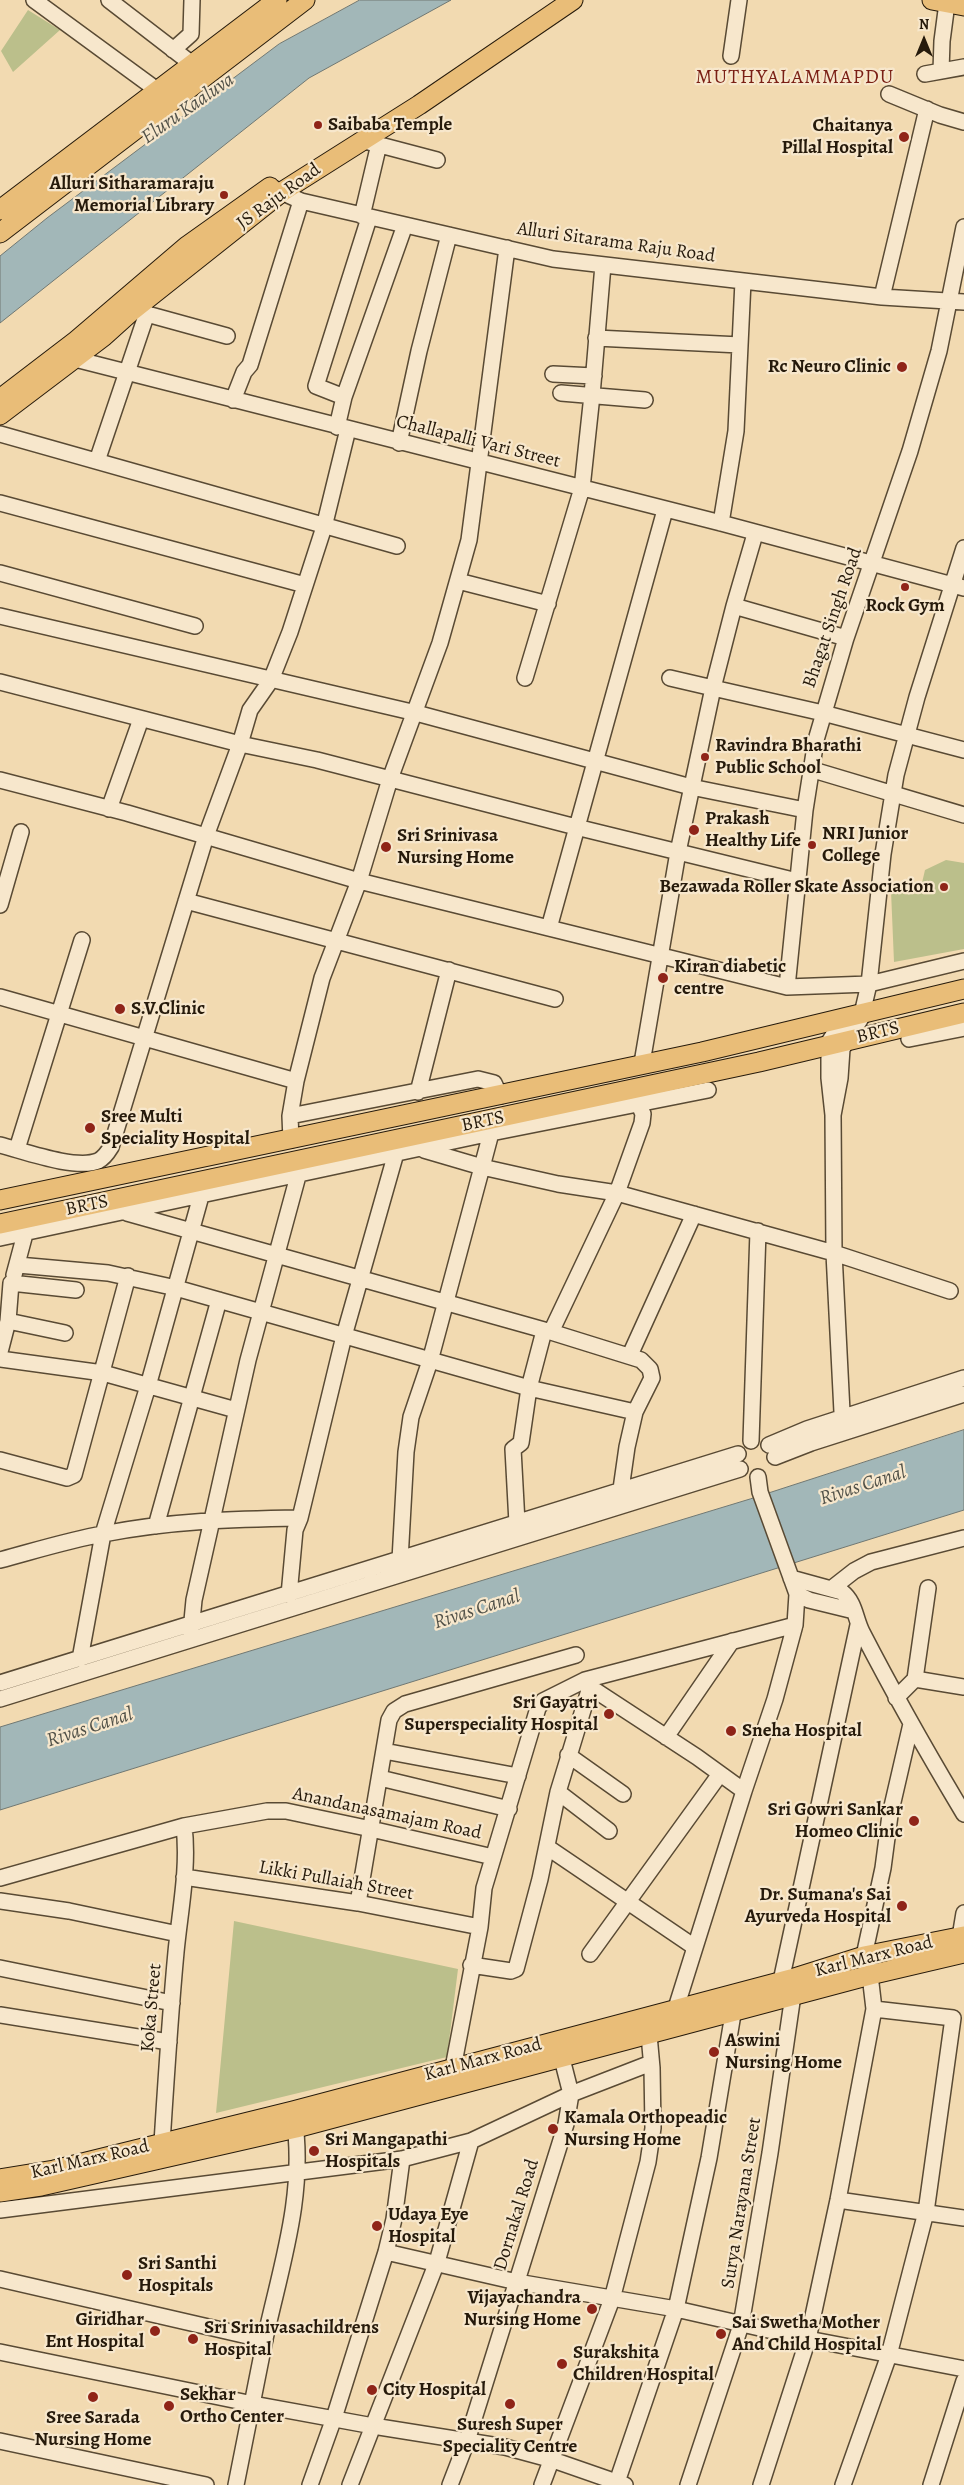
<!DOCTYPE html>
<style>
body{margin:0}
#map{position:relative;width:964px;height:2485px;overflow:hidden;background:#f2dab1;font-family:Alegreya,serif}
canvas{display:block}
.north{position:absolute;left:899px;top:15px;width:50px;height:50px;-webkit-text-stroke:4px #f7e7cc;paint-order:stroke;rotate:0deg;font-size:14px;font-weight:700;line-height:20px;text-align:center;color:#261a0b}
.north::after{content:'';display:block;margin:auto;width:18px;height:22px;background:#261a0b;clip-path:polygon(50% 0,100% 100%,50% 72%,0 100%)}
</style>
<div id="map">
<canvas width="964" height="2485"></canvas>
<div class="north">N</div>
</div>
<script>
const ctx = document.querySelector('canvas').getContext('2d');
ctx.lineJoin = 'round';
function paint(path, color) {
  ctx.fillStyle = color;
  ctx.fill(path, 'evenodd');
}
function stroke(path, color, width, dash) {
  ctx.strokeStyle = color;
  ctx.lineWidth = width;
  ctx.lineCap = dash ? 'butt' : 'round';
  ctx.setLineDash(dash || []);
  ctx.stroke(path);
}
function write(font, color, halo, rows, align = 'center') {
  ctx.font = font + ' Alegreya,serif';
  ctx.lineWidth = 4.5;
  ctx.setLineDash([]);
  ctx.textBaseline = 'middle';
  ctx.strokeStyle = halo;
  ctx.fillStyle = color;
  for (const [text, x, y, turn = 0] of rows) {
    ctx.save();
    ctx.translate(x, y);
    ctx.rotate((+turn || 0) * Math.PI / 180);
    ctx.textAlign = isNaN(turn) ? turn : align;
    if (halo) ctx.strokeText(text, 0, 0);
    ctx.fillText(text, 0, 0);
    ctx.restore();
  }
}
paint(new Path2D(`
 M28,10L60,30L13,72L1,51Z
 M946,860L964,863V949L894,962L891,891L921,887L925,870Z
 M234,1921L458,1969L447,2057L216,2113Z`), '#bbbf8b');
const water = new Path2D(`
 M360,0H451L309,78L0,323V256L47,218L279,44Z
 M964,1430V1510L0,1810V1727L750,1499Z`);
paint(water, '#a2b7b8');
stroke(water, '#707873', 1);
const minor = new Path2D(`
 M34,0L157,90
 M109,0L192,64
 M173,50L191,34L192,0
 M731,56L739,0
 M941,71L942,41L947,3
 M925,74L964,67
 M889,94L940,115L964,122
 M361,140L437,160
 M275,189L301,201L553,259L882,297L964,302
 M362,216L379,144
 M964,227L939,351L910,451L846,638L816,740L805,810L787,987L869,984L964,961
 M882,297L927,109
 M136,311L227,336
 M596,338L740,345
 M75,359L721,523L964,588
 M553,374L594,376
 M561,393L645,400
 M344,397L316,386L369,218
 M233,400L244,372L250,365L301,201
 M337,427L344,397L405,225
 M0,434L397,546
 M399,443L419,351L449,235
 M97,461L147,313
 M0,503L305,585
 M721,523L736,431L743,281
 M0,573L195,626
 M458,581L548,604
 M734,606L755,534
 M0,616L416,713L691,787L805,810
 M846,638L734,606L713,688L823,713L964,750
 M525,678L582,488L592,395L603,265
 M0,682L240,744L317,760L576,827L797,881
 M810,769L964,815
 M0,780L127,813L359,881L787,987
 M109,809L141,719
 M186,901L555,999
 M0,905L21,832
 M549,928L665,510
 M0,997L296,1081
 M909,1039L964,1028
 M642,1063L678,852L713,688L670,678
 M418,1092L449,970
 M833,1115L840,1078L842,1049L861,1018L869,984L883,854L896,775L917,697L964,548
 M290,1116L478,1079L494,1083L500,1096
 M491,1133L482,1167L558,1184L617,1193L834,1253L950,1291
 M291,1140L290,1116L296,1081L322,978L359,881L390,779L440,643L469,540L507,248
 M0,1145C24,1151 75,1170 98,1161C104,1158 108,1152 111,1147L206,836L240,744L250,710L271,680L290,632L324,527L348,429
 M17,1149L82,940
 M127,1213L551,1332L641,1360L650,1369L652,1378L635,1412L627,1447L621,1489
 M0,1238L491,1133L708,1090
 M18,1265L108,1273L176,1288L529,1388L635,1412
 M14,1275L25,1234
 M8,1321L65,1333
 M551,1332L617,1193L642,1123L643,1114L639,1105
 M0,1352L8,1321L11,1283L76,1290
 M630,1355L694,1214
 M0,1359L103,1373L236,1410
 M843,1432L834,1253L833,1115L829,1078V1042L844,1018
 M751,1441L758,1231
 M769,1445L807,1429L964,1378
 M775,1457L811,1443L964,1394
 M0,1460L67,1478L74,1475L128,1276
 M758,1477L760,1492L797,1594L809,1600L854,1611
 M517,1523L513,1449L521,1443L529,1388L544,1331
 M156,1526L219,1300
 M0,1560C34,1551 69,1540 103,1534C169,1521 234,1519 300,1518
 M400,1560L406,1452L411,1417L430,1361L482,1167L424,1150
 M791,1578L842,1592C855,1602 855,1618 862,1632C894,1694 928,1754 964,1814
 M831,1589L854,1571L871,1562L964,1538
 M289,1595L295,1530L300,1518L344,1336L396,1153
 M191,1631L194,1600L248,1360L298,1176
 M80,1659L103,1534L148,1386L201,1196
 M915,1679L928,1588
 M0,1683L738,1454
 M896,1698L915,1679L964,1687
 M0,1699L740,1469
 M666,1737L732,1641
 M384,1751L518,1776
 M568,1755L623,1794
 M380,1778L509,1809
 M744,1791L775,1699L795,1625
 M558,1792L609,1831
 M547,1847L693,1946
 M184,1877L358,1903L480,1927
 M0,1878L184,1826L267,1811H286L371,1829L493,1857
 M0,1901L69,1911L178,1934
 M358,1903L389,1720L394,1711L405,1704L576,1655
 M960,1937L964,1913
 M590,1954L720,1774
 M471,1965L511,1971L516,1969L540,1879L558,1792L590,1687
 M0,1968L172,2003
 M781,1981L858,1625
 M676,2008L744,1791L697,1757L590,1687L585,1680L795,1625L797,1594
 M0,2015L169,2042
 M453,2068L480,1927L484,1888L538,1708L543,1701L585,1680
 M162,2143C166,2080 170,2016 176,1952C180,1910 189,1868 184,1826
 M838,2200L964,2218
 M0,2210L402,2159L471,2141L571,2094L651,2063
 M386,2252L517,2282L676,2309L808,2339L964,2369
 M0,2279L265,2340
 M0,2352L253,2404L373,2426L505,2447L553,2460L625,2485
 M0,2441L206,2485
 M236,2485C246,2436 255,2387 265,2339C281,2266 306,2193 294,2117
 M310,2485L334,2418L386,2252L394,2219L402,2159
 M350,2485L437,2262L471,2141
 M450,2485L467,2441L566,2124L571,2094L559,2047
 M542,2485L612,2299L648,2162L653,2128L652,2068L648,2024
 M616,2485L676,2309L709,2158L735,2002
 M688,2485L741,2325L770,2153L793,1995L792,1985
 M761,2485L808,2339L838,2200L874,2009L870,1975L864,1956L883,1868L890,1815L911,1724
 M843,2485L889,2355L926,2212L953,2018L874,2009
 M931,2485L964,2381`);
const major = new Path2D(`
 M932,0L964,6
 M0,210L277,0
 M0,233L305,0
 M0,399L77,340L187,246L270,187
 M0,415L103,337L133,310L283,191L419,105L573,0
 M0,1200L702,1052L964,989
 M0,1224L759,1062L964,1013
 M0,2179L54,2170L293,2111L791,1979L864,1956L964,1936
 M0,2192L41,2186L296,2128L870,1975L964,1953`);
stroke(minor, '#594a34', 18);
stroke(major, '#261a0b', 21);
stroke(minor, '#f7e7cc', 15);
stroke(major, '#e9bd78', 19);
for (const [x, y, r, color] of [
 [318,125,5,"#8f2418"],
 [904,137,6,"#8f2418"],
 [224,195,5,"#8f2418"],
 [902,367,6,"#8f2418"],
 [905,587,5,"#8f2418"],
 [705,757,5,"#8f2418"],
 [694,830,6,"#8f2418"],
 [812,845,5,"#8f2418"],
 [386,847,6,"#8f2418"],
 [944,887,5,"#8f2418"],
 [663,978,6,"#8f2418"],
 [120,1009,6,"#8f2418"],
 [90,1128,6,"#8f2418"],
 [609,1714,6,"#8f2418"],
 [731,1731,6,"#8f2418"],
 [914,1821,6,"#8f2418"],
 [902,1906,6,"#8f2418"],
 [714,2052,6,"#8f2418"],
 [553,2129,6,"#8f2418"],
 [314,2151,6,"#8f2418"],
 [377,2226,6,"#8f2418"],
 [127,2275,6,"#8f2418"],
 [592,2309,6,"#8f2418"],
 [155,2331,6,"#8f2418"],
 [721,2334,6,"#8f2418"],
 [193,2339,6,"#8f2418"],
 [562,2364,6,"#8f2418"],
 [372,2390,6,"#8f2418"],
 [93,2397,6,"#8f2418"],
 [510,2404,6,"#8f2418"],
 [169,2406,6,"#8f2418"]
]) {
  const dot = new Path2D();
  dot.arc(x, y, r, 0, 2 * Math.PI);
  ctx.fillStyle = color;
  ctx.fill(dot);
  stroke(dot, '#f7e7cc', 2);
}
write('bold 19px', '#261a0b', '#f7e7cc', [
 ["Saibaba Temple",328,125],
 ["Chaitanya",893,126,"right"],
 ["Pillal Hospital",893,148,"right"],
 ["Alluri Sitharamaraju",214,184,"right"],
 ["Memorial Library",214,206,"right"],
 ["Rc Neuro Clinic",891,367,"right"],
 ["Rock Gym",905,606,"center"],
 ["Ravindra Bharathi",715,746],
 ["Public School",715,768],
 ["Prakash",705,819],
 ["Healthy Life",705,841],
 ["NRI Junior",822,834],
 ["College",822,856],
 ["Sri Srinivasa",397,836],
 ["Nursing Home",397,858],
 ["Bezawada Roller Skate Association",934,887,"right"],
 ["Kiran diabetic",674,967],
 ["centre",674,989],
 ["S.V.Clinic",131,1009],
 ["Sree Multi",101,1117],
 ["Speciality Hospital",101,1139],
 ["Sri Gayatri",598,1703,"right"],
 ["Superspeciality Hospital",598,1725,"right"],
 ["Sneha Hospital",742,1731],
 ["Sri Gowri Sankar",903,1810,"right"],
 ["Homeo Clinic",903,1832,"right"],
 ["Dr. Sumana's Sai",891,1895,"right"],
 ["Ayurveda Hospital",891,1917,"right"],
 ["Aswini",725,2041],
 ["Nursing Home",725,2063],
 ["Kamala Orthopeadic",564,2118],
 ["Nursing Home",564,2140],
 ["Sri Mangapathi",325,2140],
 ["Hospitals",325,2162],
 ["Udaya Eye",388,2215],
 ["Hospital",388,2237],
 ["Sri Santhi",138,2264],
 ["Hospitals",138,2286],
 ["Vijayachandra",581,2298,"right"],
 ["Nursing Home",581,2320,"right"],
 ["Giridhar",144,2320,"right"],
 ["Ent Hospital",144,2342,"right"],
 ["Sai Swetha Mother",732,2323],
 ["And Child Hospital",732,2345],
 ["Sri Srinivasachildrens",204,2328],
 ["Hospital",204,2350],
 ["Surakshita",573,2353],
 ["Children Hospital",573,2375],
 ["City Hospital",383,2390],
 ["Sekhar",180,2395],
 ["Ortho Center",180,2417],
 ["Sree Sarada",93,2418,"center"],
 ["Nursing Home",93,2440,"center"],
 ["Suresh Super",510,2425,"center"],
 ["Speciality Centre",510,2447,"center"]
], 'left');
write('19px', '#261a0b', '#f7e7cc', [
 ["JS Raju Road",279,197,-36],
 ["Alluri Sitarama Raju Road",616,243,8],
 ["Challapalli Vari Street",478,442,14],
 ["Bhagat Singh Road",833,618,-71],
 ["BRTS",878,1033,-14],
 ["BRTS",483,1122,-12],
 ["BRTS",87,1206,-12],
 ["Anandanasamajam Road",387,1814,12],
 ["Likki Pullaiah Street",336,1881,10],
 ["Karl Marx Road",874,1957,-14],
 ["Koka Street",152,2008,-85],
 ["Karl Marx Road",483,2060,-15],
 ["Karl Marx Road",90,2160,-13],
 ["Surya Narayana Street",742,2203,-81],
 ["Dornakal Road",517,2215,-73]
]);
ctx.letterSpacing = '1px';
write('20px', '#7a1f14', '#f7e7cc', [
 ["MUTHYALAMMAPDU",795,78]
]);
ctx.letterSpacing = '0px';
write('italic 20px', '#515148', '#f7e7cc', [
 ["Eluru Kaaluva",188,109,-35],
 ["Rivas Canal",863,1486,-18],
 ["Rivas Canal",477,1610,-18],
 ["Rivas Canal",90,1728,-18]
]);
</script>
